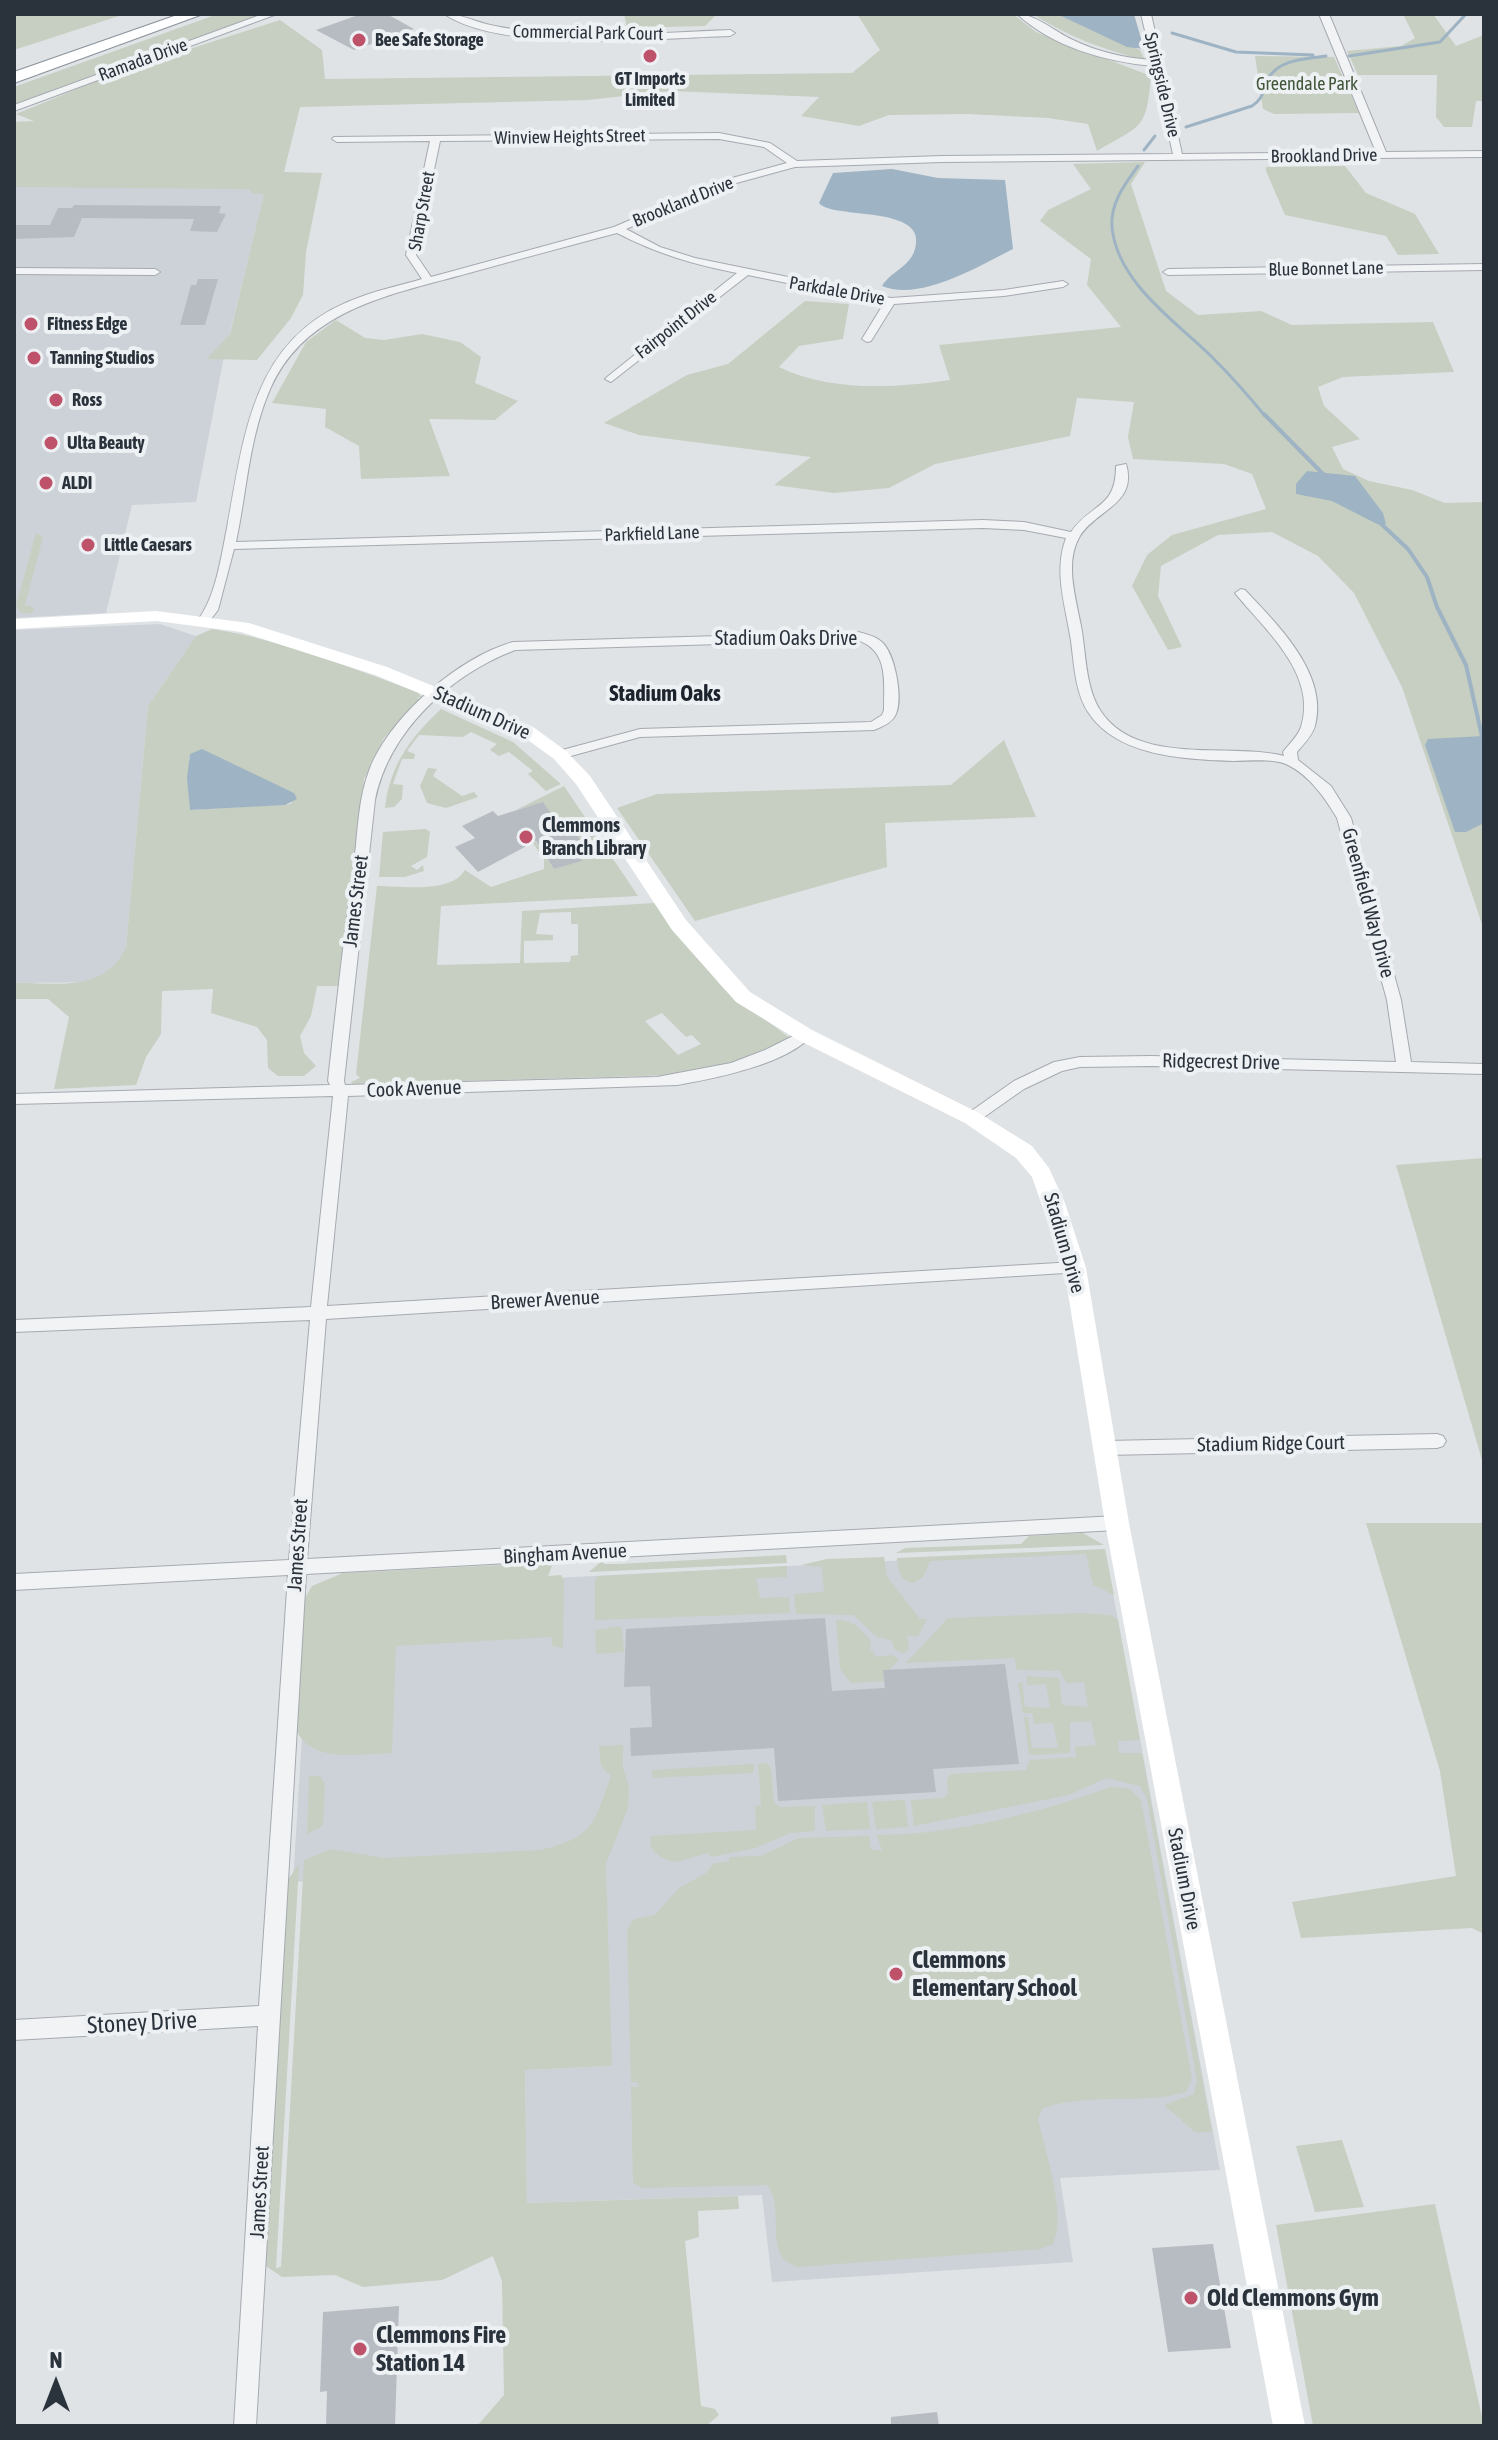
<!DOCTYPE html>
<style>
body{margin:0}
#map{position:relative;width:1498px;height:2440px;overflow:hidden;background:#dfe3e6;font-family:"Asap Condensed",sans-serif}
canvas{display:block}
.frame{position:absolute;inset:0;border:16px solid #2a323c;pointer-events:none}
.north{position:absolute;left:16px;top:2344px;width:80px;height:80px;-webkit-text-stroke:6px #eef1f4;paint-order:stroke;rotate:0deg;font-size:22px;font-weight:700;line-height:32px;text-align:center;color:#2a323c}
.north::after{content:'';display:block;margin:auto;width:28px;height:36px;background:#2a323c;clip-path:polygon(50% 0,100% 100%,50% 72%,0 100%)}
</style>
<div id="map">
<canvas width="1498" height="2440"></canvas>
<div class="frame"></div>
<div class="north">N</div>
</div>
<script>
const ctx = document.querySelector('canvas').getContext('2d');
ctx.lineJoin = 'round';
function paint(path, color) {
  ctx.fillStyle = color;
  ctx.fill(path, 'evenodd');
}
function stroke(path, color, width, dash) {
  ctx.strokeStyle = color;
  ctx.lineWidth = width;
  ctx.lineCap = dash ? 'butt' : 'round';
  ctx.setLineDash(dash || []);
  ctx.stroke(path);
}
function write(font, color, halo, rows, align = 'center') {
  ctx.font = font + ' "Asap Condensed",sans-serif';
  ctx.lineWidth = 8;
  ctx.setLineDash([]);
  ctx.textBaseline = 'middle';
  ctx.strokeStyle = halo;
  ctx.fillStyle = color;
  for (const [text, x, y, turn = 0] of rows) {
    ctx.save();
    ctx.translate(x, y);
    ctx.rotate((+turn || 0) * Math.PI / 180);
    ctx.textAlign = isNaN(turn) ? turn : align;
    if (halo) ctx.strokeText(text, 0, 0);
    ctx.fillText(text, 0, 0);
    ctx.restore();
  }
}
paint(new Path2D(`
 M14,186L266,187L223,361L196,502L132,505L106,613L14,618Z
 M160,624L196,636L148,706L126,949L116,967L94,982L14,983V630Z
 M1105,1550L1220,2170L1060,2178L1073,2262L772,2282L762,2195L527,2203L525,2070L611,2066L606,1864L293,1882L302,1736L384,1639L554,1578Z`), '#cdd2d8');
paint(new Path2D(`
 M14,14H125L14,50Z
 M218,14H262L14,104V87Z
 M624,14H717L705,26L627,28Z
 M857,14H1013L1036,32L1151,76C1146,130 1143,124 1097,151L1088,124L1048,118L968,114L889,115L859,126L801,116L819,97L671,91L587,100L300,107L284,172L322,173L306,252L303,295L291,318L257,360L207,359L230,334L264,194L251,193V189L14,187V122L34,121L16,114L121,71L280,20L322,50L325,79L852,73L880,50Z
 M1033,14H1057L1140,50L1145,60C1104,50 1069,37 1033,14Z
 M1403,14H1433L1456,46L1484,35V101H1476L1472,127H1444L1436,117L1437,75H1358L1347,51L1401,46L1415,38Z
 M1255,56L1334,57L1359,113L1274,114L1263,109Z
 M1145,162L1131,184L1166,291L1198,315L1261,311L1292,325L1433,322L1454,372L1343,377L1318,387L1324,406L1360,439L1332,447L1343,469L1369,481L1412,490L1445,503L1484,502V930L1402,687L1354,593L1318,556L1272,532L1218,535L1161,566L1158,596L1182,647L1168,650L1132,586L1147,555L1172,535L1266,509L1252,474L1224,464L1133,459L1128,437L1134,402L1077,398L1070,436L935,464L889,488L834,493L774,485L811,457L639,435L604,423L687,375L728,364L805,301L849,304L843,339L799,346L779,367C830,392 895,388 950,380L939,345L1121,327L1087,285L1091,259L1040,221L1048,210L1091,189L1073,164Z
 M1345,166L1366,193L1415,214L1439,254L1398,255L1386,236L1285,215L1266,171V167Z
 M336,320L365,338L384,340L422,334L460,342L481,357L475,383L518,401L495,420L429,419L450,476L361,479L359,446L325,427L326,409L272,403L306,342Z
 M36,533L43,537L25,605L35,608L32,613H21L16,606Z
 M212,629C283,640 349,667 417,692L423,698L416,697L421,700L384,738L364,779L338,986H317L311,1016L300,1036L304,1053L316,1066L304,1076H278L268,1068L267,1040L257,1027L211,1013L213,989L162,991L161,1034L146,1057L136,1085L54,1089L69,1017L48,999H14V983C59,982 102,994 126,948L148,706L196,636ZM189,757L257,777L294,793L291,804L190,810Z
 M441,709L513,742L561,784L546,791L528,774L533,771L509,752L499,756L490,750L497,744L471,732L463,737L419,735L407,751L415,754L414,759H402L393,784L403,785L402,799L394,807L385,808C390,765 410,738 441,709Z
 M1004,740L1036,817L885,823L887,867L695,921L617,808L657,794L951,785Z
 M428,768L437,769L433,776L462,796L474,792L478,797L446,808L427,803L420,786Z
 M564,786L638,896L441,906L437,965L520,963L522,911L654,903L722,987L790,1038L725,1066L677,1075L353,1084L351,1082L360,1078L356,1074L377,886C401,886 451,894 465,870L491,887L544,869V859L533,843L536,842L554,869L581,861L577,853V836L566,818L555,821L543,803L516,810ZM571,912V924H578V955L571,956L570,962L524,963V941L553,940V935L536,934L540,913ZM662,1013L686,1037L692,1035L701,1044L678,1055L645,1021Z
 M426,829L430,832L427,857L411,866L417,870L423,865L424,871L405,877H379L383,832Z
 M1484,1158V1467L1396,1165Z
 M1366,1523H1484V1934L1472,1928L1301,1938L1292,1902L1456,1876L1440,1771Z
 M1083,1533L1104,1545L896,1553L905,1548L1021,1544L1029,1536Z
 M1105,1549L1114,1595L1093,1585L1086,1554L930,1561L923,1577L913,1583C901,1581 897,1570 897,1558Z
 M786,1555L787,1563L589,1572L602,1561L604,1564H618Z
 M884,1557L887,1577L920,1619H927L918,1636H907L909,1649L904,1654L895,1649L891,1640L877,1637L853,1615L796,1614L794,1594L824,1592L822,1567L801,1565L827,1559Z
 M541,1563L552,1566L548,1576L561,1575L564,1580L563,1648L552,1646V1637L396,1646L392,1753C358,1754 306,1765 294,1724L305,1598L312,1586L343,1573Z
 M787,1566V1577L756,1578L760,1598L789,1597L790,1613L595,1620V1580L598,1576Z
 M1081,1613L1110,1615L1118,1620L1140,1740L1118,1741L1119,1753H1142L1212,2132H1195L1164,2105L1194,2094L1197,2080L1147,1799L1140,1786L1106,1778L1069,1795L914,1826L911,1800L944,1798L948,1794L947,1779L951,1774L1026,1770L1030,1760L1076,1757L1075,1747L1096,1745L1091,1721L1070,1722V1753L1029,1755L1024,1717H1028L1032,1748H1058L1053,1723L1034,1724L1032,1713H1023L1018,1683H1022L1025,1707L1050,1708L1046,1684L1027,1685V1676L1059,1678L1062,1705L1088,1707L1084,1682L1066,1683L1060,1671L1017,1670L1014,1658L906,1663L948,1618Z
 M836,1620C853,1619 860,1629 871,1641L870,1649L877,1657L892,1655L899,1659L889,1670H883L884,1681L851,1683L840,1669Z
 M619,1626L622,1629L624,1652L596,1654L595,1630Z
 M623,1745V1768L629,1787L628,1808L606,1864L612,2066L525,2070L527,2203L738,2196L739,2209L698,2211L699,2237L685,2241L701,2406L715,2409L719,2415L706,2426H477L504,2395L502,2281L493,2256L442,2280L363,2287L335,2275L282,2277L266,2266L287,1881L299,1864L276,2268L281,2267L304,1860L331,1849L384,1858L541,1850C595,1837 594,1822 611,1776L601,1766L599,1746Z
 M766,1763L771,1768L774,1803L780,1807L815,1806V1831L790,1833L756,1848L710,1857L708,1853L675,1862C662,1860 645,1849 652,1836L756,1830L755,1806L761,1805L758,1764Z
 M754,1764L753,1773L652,1778V1770Z
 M309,1776H320L325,1784L323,1826L307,1834Z
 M1111,1787L1130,1789L1141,1800L1192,2079L1186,2092C1139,2106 1087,2091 1042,2109L1038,2119C1045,2152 1067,2214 1053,2244L1041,2249L798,2267C761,2258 787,2209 767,2185L642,2188L633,2183L631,2087H638L639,2083L631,2082L627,1930L634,1919L655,1915L679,1888L706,1873L713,1864L729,1861V1857L761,1856L799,1838L869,1836L871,1850H882L877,1835C954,1835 1038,1813 1111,1787Z
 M905,1800L908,1827L876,1829L872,1802Z
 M867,1802L870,1829L826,1831L822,1805Z
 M1342,2140L1364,2207L1315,2212L1296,2146Z
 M1435,2204L1484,2426H1313L1276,2225Z`), '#c6cfc1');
paint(new Path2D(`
 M1057,14H1134L1144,49L1127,47Z
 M892,169L938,178L1005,180L1013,249C979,266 920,302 882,286C890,272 910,267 915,249C929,204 832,220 819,203L833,173Z
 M1307,471L1355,476L1383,513L1386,524H1377L1332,501L1296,494V484Z
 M1484,736V823L1466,832H1455L1425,745L1428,739Z
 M202,749L294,793L297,799L285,805L190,810L187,778L190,754Z`), '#9eb3c3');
stroke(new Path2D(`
 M1172,33L1236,52L1313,55
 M1349,56L1440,42L1466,14
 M1186,127L1252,106C1263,99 1263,91 1268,79C1278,59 1307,59 1326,56
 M1144,150L1155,136
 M1138,166C1125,184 1110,203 1112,227C1117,282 1175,321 1211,356C1230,375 1248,395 1265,416`), '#9eb3c3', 3);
stroke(new Path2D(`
 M1264,414L1325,476
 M1378,521L1408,549L1427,577L1437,607L1466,665L1483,741`), '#9eb3c3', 4);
paint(new Path2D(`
 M361,14H387L414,29L354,50L316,30Z
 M74,205L221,206L219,213L226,214L217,232L190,231L194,219L82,218L74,237L14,239V225H50L58,208H72Z
 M198,279H218L205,325H180L191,285H196Z
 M543,802L556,821L565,818L587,850L577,853L582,861L554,869L536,841L478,872L455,847L475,838L462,826L493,811L498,816Z
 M825,1618L832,1691L885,1688L883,1670L1005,1664L1019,1764L933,1769L936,1792L778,1801L774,1748L631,1756L630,1728L652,1727L650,1686L624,1687L626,1629Z
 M1213,2244L1231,2348L1168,2352L1152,2248Z
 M399,2306L395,2426H326L327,2391L320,2392L323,2312Z
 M937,2412L939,2426H891V2417Z`), '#b7bcc3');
const street = new Path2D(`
 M263,14H277L14,111V105Z
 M444,14C460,14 471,20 486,24C506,29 526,31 546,33C607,38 669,32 730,30L735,33L730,36C658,38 504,54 444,14Z
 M1017,14C1036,14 1055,32 1073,40C1098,52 1124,58 1152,60L1141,14H1151L1182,154L1376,152L1319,14H1329L1386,152L1484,151V157L942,162L795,167L729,185L626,229L660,247L695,258L891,298L1004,290L1063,281L1068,284L1063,287L1004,296L894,304L871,341L867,342L862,339L884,303L748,275L611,382L605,379L607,377L737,273C692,264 658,254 617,233C568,246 519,259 469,273C394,294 307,308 271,387C249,436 247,491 236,542L983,520L1024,522L1071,532C1091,503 1116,509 1116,466L1126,464C1138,504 1096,510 1080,536C1064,562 1076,598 1081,626C1086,652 1085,686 1100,710C1136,767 1230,742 1284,756L1283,752C1289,744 1298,736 1301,727C1318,674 1264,629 1235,593L1241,589L1245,590C1277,624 1329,674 1315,726C1312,736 1303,745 1297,752L1298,760L1331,786L1351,818L1401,1000L1411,1062L1484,1064V1074L1151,1066L1080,1067L1062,1071L1024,1089L977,1122H967L964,1118L967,1114L1014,1081L1054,1062L1080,1057L1151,1056L1396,1062L1387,1000L1337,818C1325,798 1310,776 1288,765C1273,758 1249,761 1233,761C1185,759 1117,757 1088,712C1075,692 1074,663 1071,641C1066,607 1053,572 1066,538L1024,530L983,528L234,549L218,610L208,623H200L198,620C216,596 221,557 227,528C245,430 253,333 363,296C382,289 402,285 422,279L406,255L430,141L337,142L332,139L334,137L719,133L770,143L797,161L942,156L1173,154L1153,66C1106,62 1053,47 1017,14ZM719,139L764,147L787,163L721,181L614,227L431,277L416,255L440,141Z
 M1484,264V270L1168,275L1163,272L1168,269Z
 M14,268L155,269L160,272L155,275L14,274Z
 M858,632C866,634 875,636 882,642C895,654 904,700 895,716C891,723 882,727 874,730L640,737L560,759L553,755L555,752L640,729L871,722L882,715L884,710C884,682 889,650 857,640L515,650C450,675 389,731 375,800L344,1081L345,1085L657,1077L731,1063L765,1050L805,1030L812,1035C788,1064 713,1079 677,1085L348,1096L327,1306L1075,1262L1081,1264L1083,1268L1081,1272L326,1319L307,1559L1117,1516L1123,1518L1126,1523L1123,1528L1117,1530L306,1574L256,2426H234L258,2026L14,2040V2020L259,2006L288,1575L14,1590V1574L289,1560L310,1320L14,1332V1320L311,1307L333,1096L14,1104V1094L330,1085L328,1081C336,1008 344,936 354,863C358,831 358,798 370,768C392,715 458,658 513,642Z
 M1437,1434L1443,1436L1446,1441L1443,1446L1437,1448L1106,1455L1100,1453L1097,1448L1100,1443L1106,1441Z`);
const highway = new Path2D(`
 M180,14H203L14,83V72Z`);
stroke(street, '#a5aab0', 2);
stroke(highway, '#88919b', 2);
paint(street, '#f1f3f5');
paint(new Path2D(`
 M156,611L249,623L387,667L533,727L566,751L590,776L686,920L750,992L812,1030L979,1113L1032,1146L1049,1168L1065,1203L1086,1268L1129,1523L1305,2426H1273L1105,1523L1064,1268L1032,1177L1016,1158L965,1123L798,1040L736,1002L672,930L576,784L554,759L521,735L375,675L241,632L156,621L14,629V619Z`), '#fff');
paint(highway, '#fff');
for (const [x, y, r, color] of [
 [359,40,8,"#be526b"],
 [650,56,8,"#be526b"],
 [31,324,8,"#be526b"],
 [34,358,8,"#be526b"],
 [56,400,8,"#be526b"],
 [51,443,8,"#be526b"],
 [46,483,8,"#be526b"],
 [88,545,8,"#be526b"],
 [526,837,8,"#be526b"],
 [896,1974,8,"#be526b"],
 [1191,2298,8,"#be526b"],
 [360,2349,8,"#be526b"]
]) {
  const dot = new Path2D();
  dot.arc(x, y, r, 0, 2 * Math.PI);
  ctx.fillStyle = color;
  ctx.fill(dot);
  stroke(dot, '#eef1f4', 3);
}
write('18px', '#2a323c', '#eef1f4', [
 ["Commercial Park Court",588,33,1],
 ["Ramada Drive",143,60,-20],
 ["Springside Drive",1162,85,77],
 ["Winview Heights Street",570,137,-1],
 ["Brookland Drive",1324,156,-1],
 ["Brookland Drive",683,202,-22],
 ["Sharp Street",422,211,-80],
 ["Blue Bonnet Lane",1326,269,-1],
 ["Parkdale Drive",837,291,10],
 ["Fairpoint Drive",676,325,-38],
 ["Parkfield Lane",652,534,-2]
]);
write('bold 18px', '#2a323c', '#eef1f4', [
 ["Bee Safe Storage",375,40],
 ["GT Imports",650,79,"center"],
 ["Limited",650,100,"center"],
 ["Fitness Edge",47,324],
 ["Tanning Studios",50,358],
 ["Ross",72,400],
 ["Ulta Beauty",67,443],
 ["ALDI",62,483],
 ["Little Caesars",104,545]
], 'left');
write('18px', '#415639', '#eef1f4', [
 ["Greendale Park",1307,84]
]);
write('20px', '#2a323c', '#eef1f4', [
 ["Stadium Oaks Drive",786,639],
 ["Stadium Drive",482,713,24],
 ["James Street",356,901,-83],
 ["Greenfield Way Drive",1368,903,75],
 ["Ridgecrest Drive",1221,1062,1],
 ["Cook Avenue",414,1089,-2],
 ["Stadium Drive",1064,1243,74],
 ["Brewer Avenue",545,1300,-3],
 ["Stadium Ridge Court",1271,1444,-1],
 ["James Street",298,1545,-86],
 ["Bingham Avenue",565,1554,-3],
 ["Stadium Drive",1184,1879,79],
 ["James Street",260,2192,-87]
]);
write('bold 20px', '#2a323c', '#eef1f4', [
 ["Clemmons",542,826],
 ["Branch Library",542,849]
], 'left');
write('bold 22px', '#1c232d', '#eef1f4', [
 ["Stadium Oaks",665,694]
]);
write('bold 24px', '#2a323c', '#eef1f4', [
 ["Clemmons",912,1960],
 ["Elementary School",912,1988],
 ["Old Clemmons Gym",1207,2298],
 ["Clemmons Fire",376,2335],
 ["Station 14",376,2363]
], 'left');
write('24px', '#2a323c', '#eef1f4', [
 ["Stoney Drive",142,2023,-3]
]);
</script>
